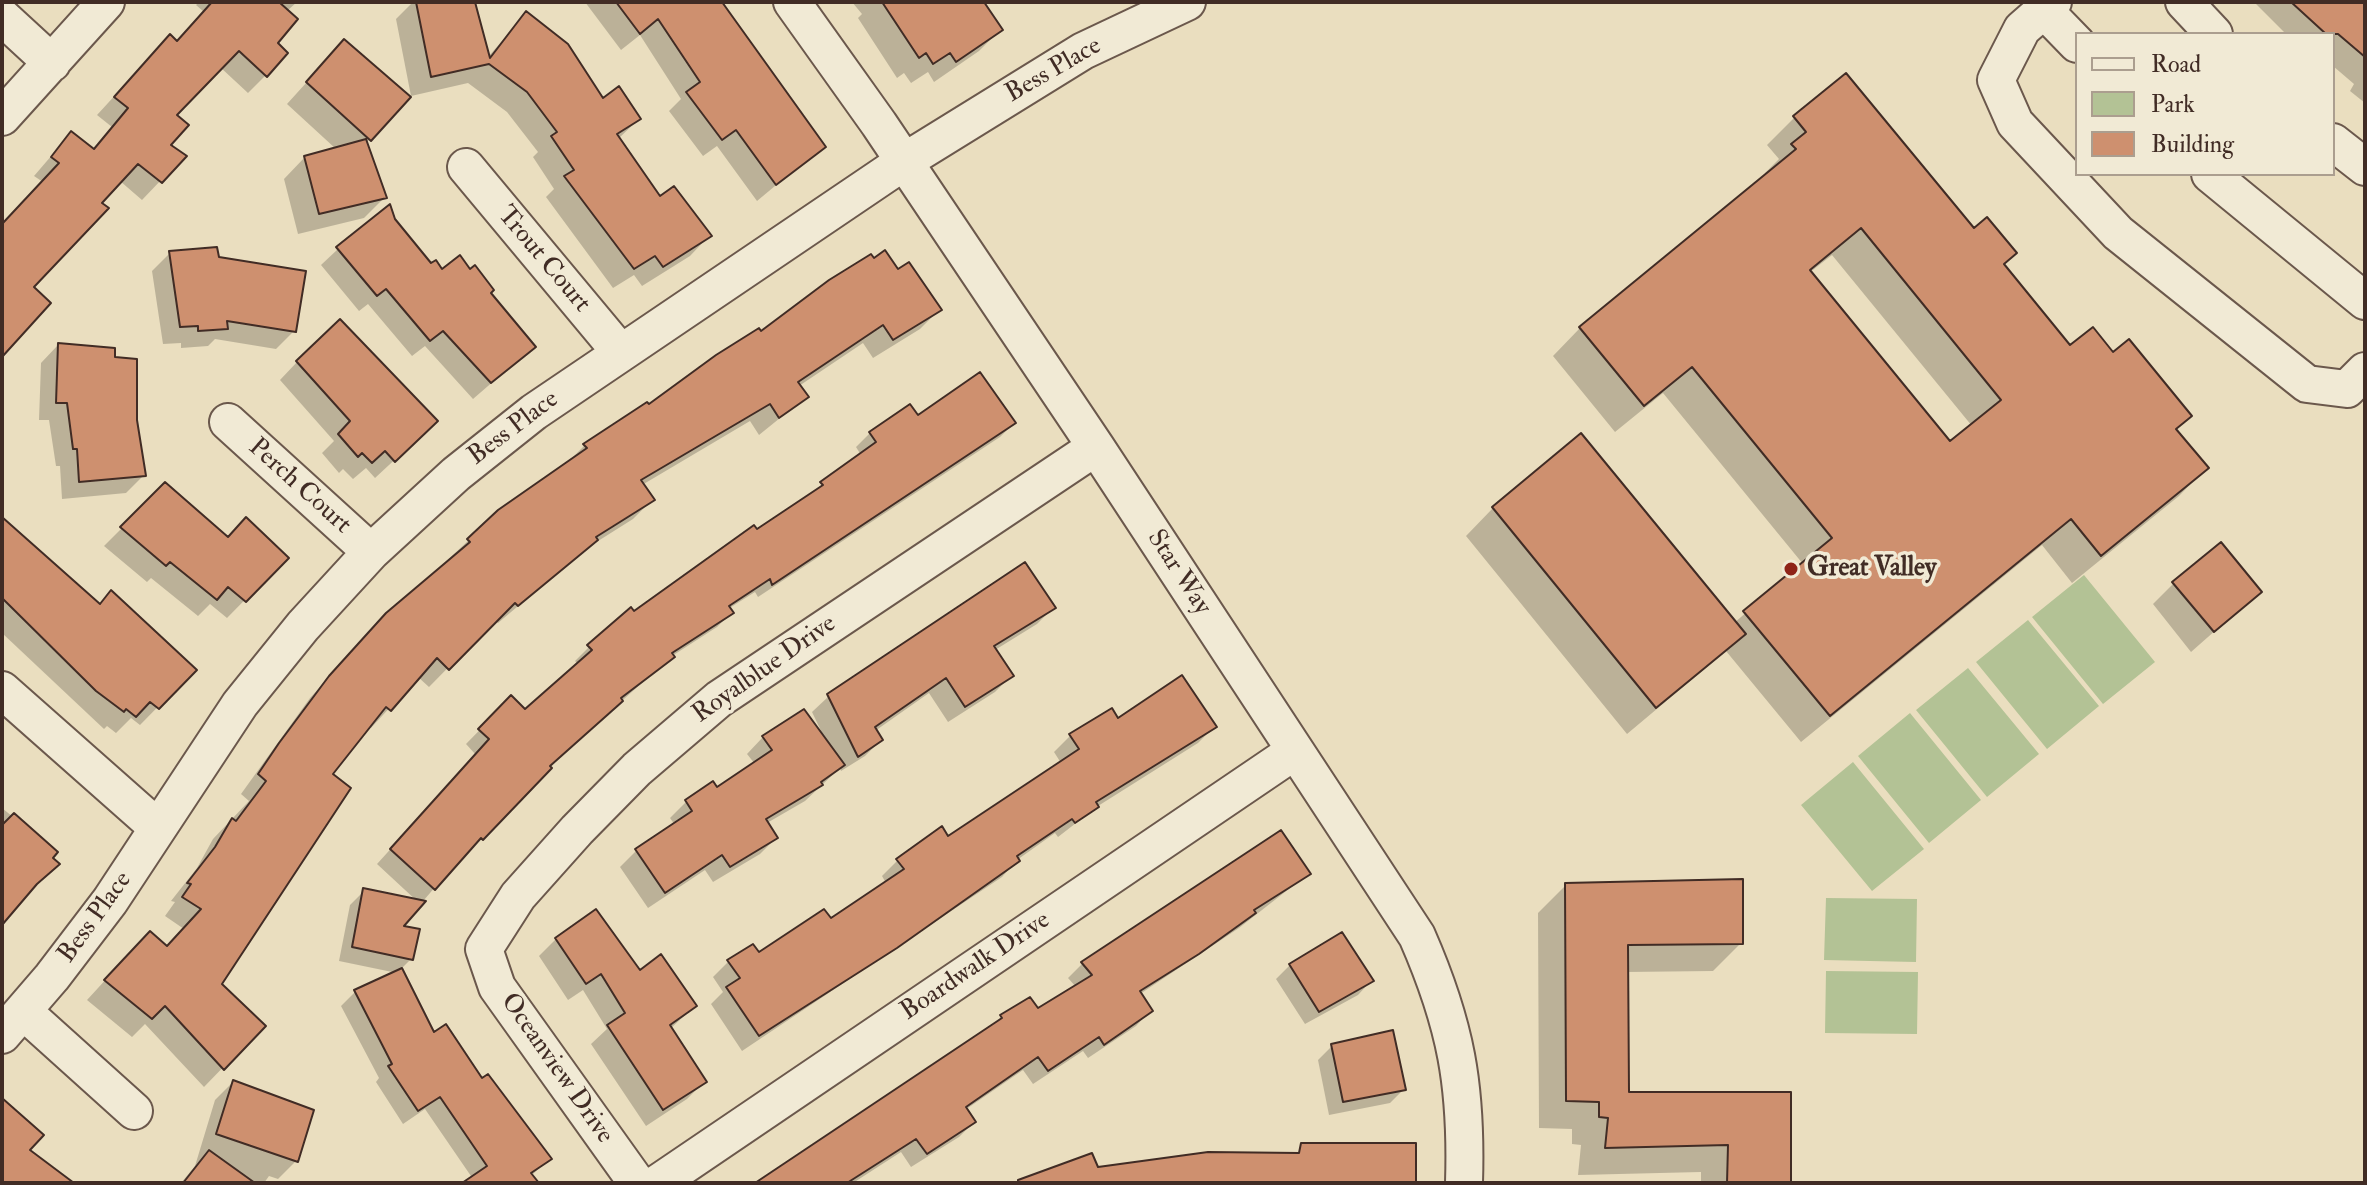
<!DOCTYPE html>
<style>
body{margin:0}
#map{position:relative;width:2367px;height:1185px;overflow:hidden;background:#eadebf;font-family:"IM FELL Double Pica",serif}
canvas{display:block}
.frame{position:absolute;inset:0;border:4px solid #412c25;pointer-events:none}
.legend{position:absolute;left:2075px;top:32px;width:260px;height:144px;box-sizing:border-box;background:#f1ead5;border:2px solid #ab9e8f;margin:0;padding:10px 14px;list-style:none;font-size:24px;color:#412c25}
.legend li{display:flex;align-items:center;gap:16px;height:40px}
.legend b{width:40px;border:2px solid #ab9e8f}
</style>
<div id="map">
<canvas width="2367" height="1185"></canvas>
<div class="frame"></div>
<ul class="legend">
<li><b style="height:10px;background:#f1ead5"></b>Road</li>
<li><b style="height:22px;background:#b3c295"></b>Park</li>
<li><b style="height:22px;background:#ce906f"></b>Building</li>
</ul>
</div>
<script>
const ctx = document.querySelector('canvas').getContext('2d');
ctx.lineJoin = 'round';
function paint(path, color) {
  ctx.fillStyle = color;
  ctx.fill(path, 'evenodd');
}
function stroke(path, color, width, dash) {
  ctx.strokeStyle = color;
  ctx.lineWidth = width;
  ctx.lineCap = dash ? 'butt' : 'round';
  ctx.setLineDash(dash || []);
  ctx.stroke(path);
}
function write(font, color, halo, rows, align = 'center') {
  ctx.font = font + ' "IM FELL Double Pica",serif';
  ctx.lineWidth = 7;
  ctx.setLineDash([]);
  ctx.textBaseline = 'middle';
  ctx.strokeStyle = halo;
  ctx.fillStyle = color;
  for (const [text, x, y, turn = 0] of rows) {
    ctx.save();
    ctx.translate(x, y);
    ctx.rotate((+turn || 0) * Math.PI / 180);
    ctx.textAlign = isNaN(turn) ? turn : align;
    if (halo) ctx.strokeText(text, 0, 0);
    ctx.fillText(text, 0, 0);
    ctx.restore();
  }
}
paint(new Path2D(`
 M2084,575L2155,662L2103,704L2032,617Z
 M2028,620L2099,706L2047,749L1976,662Z
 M1968,668L2039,754L1987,797L1916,710Z
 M1910,713L1981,800L1929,843L1858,756Z
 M1853,762L1924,849L1872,891L1801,805Z
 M1826,898L1917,899L1916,962L1824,960Z
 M1826,971L1918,972L1917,1034L1825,1033Z`), '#b3c295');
paint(new Path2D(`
 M199,2H297L287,11L266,75L248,93L220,67L174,116L168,145L184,156L142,200L120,181L31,287L2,353V225L43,182L34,176L71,133L93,150L112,127L97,115L152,55L176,43L204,12L196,5Z
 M413,2H473L487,58L526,14L603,100L639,119L618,139L660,198L709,236L690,256L642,286L634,275L613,288L546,197L554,189L533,157L538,152L507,112L468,83L411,96L396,19Z
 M585,2H720L823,146L757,201L717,146L703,156L669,111L681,99L640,35L621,50Z
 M852,2H980L1000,30L979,51L934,82L928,72L911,83L904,73L897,78L858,18L862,14Z
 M2254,2H2365V103L2350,91L2354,84L2333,66V34H2286Z
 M344,41L408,97L366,143L385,197L364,218L298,234L284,179L305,157L336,149L287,104Z
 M1794,118L2002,265L2070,348L2175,430L2206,468L2179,496L2072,583L2042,545L1801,742L1726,651L1627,734L1466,536L1493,508L1581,436L1734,623L1803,564L1663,393L1615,432L1553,356L1580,328L1767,176L1765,173L1779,159L1767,145ZM1832,255L1972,426L1950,444L1809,273Z
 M393,220L431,266L488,293L533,347L473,399L425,346L412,356L368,304L359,311L321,265L338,249Z
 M170,253L217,259L294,331L276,349L215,339L208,346L181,348V343L163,344L152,271Z
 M898,272L939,310L920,329L873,358L863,343L799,386L806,397L759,435L750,421L642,485L652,500L633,519L587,548L498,623L495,620L429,687L418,677L371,728L368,726L330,774L219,984L263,1026L204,1087L145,1024L132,1037L87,1000L131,952L166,948L184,929L165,916L175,902L171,901L197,868L213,839L249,801L241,794L310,698L368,634L499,512L566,464L584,446L760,334Z
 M58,345L113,359L135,420L144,475L126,493L62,499L60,466H56L49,420H39L41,363Z
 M297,362L417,439L375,478L366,468L353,479L343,469L339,473L322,453L334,441L280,380Z
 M917,418L1014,423L1000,437L758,597L755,592L728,609L731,613L717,627L672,656L548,767L466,851L400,928L411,959L401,969L434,1035L481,1081L550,1158L531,1176L537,1183H469L473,1179L425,1109L403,1124L376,1082L379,1078L341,1006L355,992L397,973L339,961L350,905L364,891L418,902L377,864L476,755L466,744L511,698L525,712L578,664L575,661L589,647L808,497L861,455L856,447L870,433Z
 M165,485L227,538L286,558L227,618L210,604L198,616L151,578L147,582L104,546Z
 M2,521L99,606L194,670L140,725L131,718L116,733L107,726L104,729L2,633Z
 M2174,583L2259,592L2191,652L2153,604Z
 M1053,608L1037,624L995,650L1011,676L995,692L948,722L929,693L875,731L881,740L865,756L841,771L840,768L805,801L767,823L776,838L760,854L713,882L705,870L648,908L620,867L636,851L675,825L670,818L686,802L712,784L716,790L755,764L747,754L763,737L823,735L812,712L829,696Z
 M1111,710L1118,721L1214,727L1198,743L1098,806L1058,837L1055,833L1017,860L1002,877L742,1051L711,1004L723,992L713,977L729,961L758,954L830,920L886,883L882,876L898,860L948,839L1061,763L1054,752L1070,736Z
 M2,808L56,852L50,858L57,864L2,922Z
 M1308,874L1239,928L1140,994L1150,1011L1136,1026L1088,1058L1083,1051L1033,1084L1023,1070L965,1110L974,1122L959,1137L911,1167L901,1152L853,1183H763L987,1031L1001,1017L1030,999L1038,1011L1076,987L1068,978L1083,963Z
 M1566,885L1741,943L1713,971L1626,972L1627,1094H1789V1183H1701V1172L1578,1175L1581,1145L1572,1144V1129L1539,1128L1538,913Z
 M556,939L639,972L695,1006L670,1029L704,1082L687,1099L646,1126L591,1044L607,1029L583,990L568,1000L539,956Z
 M1290,965L1371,981L1358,995L1305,1024L1276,979Z
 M1332,1046L1404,1089L1390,1103L1329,1115L1318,1060Z
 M233,1082L296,1161L278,1179L269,1176L264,1183H181L195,1166L215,1100Z`), '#0003');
const building = new Path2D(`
 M212,2H279L298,19L278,43L288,53L267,77L239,51L177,115L189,125L171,145L187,156L162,183L138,164L102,203L109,208L34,287L51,303L2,357V224L59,163L51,157L71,131L94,149L128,108L114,97L170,34L177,41Z
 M416,2H475L490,58L526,11L568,44L603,98L619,86L641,119L617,134L660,196L674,186L712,236L663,267L655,256L634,269L564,176L574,170L551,136L557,132L527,92L489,64L431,77Z
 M616,2H722L826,147L776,185L736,130L722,140L686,92L700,82L658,19L640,34Z
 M882,2H984L1003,30L956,62L950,53L933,64L926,53L919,58Z
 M2291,2H2365V57L2338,34H2326Z
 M344,39L411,97L371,141L306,82Z
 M1846,73L1974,228L1987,217L2017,253L2004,264L2070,345L2093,327L2113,352L2129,339L2192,416L2176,429L2209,468L2101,556L2071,519L1830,716L1743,611L1832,538L1692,367L1644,406L1579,327L1796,149L1791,144L1806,132L1793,116ZM1861,228L2001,400L1950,441L1810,270Z
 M366,139L387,198L319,214L304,156Z
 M390,204L395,219L431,263L436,260L442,269L460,255L470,269L475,265L494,290L491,293L536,347L491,383L443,331L430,341L386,289L377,296L336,247Z
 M217,247L219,257L306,271L296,332L227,321L228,329L198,331V326L180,327L169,251Z
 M885,250L898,269L909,262L942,310L893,340L883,325L798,382L809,397L779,418L770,404L641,480L655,500L596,537L598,540L518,606L515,603L449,670L437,658L391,711L386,707L333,774L351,788L222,984L266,1026L224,1070L165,1006L152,1019L104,980L150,931L167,946L201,909L182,897L191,884L187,883L215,847L232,818L236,821L266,781L258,774L279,743L329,676L386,613L470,542L467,539L498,510L587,448L583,444L647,402L649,404L716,355L759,328L761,331L829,280L871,254L874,258Z
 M340,319L438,421L395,462L385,451L372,463L362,453L358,457L338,434L350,421L296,361Z
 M58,343L115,348V357L137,359V420L146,476L79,482L77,449H73L67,403H56Z
 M980,372L1016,423L772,585L770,579L729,606L734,613L672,653L675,657L621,698L623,701L550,766L552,768L483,840L481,838L435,890L390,849L489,739L478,729L511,695L525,709L592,650L587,645L631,607L634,611L754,525L757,529L823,485L820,482L876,442L869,432L910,404L918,415Z
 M1581,433L1746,634L1656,708L1492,507Z
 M165,482L228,537L246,517L289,558L246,602L228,587L217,600L170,562L166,566L120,527Z
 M2,517L100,604L111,590L197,670L159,709L150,702L136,717L126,709L124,712L96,691L2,598Z
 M2221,542L2262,592L2214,632L2172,582Z
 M1025,562L1056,608L994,646L1014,676L965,707L946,678L875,727L883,740L858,757L827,694Z
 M1182,675L1217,727L1096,802L1099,807L1075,823L1072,819L1017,856L1020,861L897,948L759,1036L726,987L740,978L727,960L753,944L759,952L824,909L831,918L904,869L896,859L942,826L948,836L1079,749L1069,734L1112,708L1118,718Z
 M804,709L845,765L821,782L823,785L766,819L778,838L730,867L722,855L665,893L635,849L692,811L685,800L713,781L717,787L772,750L762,736Z
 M14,813L58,852L53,858L60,864L37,884L2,925V825Z
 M1281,830L1311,874L1254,910L1256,913L1199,954L1140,991L1153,1011L1104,1045L1099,1037L1048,1071L1038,1057L966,1107L976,1122L927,1154L916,1139L847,1183H755L1002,1018L1000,1015L1030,997L1038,1008L1092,975L1081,962Z
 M1743,879V944L1628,945L1629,1092H1791V1183H1727L1728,1145L1605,1148L1608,1118L1599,1117V1102L1566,1101L1565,883Z
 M363,888L426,901L404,926L420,929L413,960L352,947Z
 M596,909L640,970L661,954L697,1006L670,1025L707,1082L663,1110L607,1025L625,1013L601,974L586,984L555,938Z
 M1342,932L1374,981L1319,1012L1289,964Z
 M402,968L434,1032L446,1024L482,1078L488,1074L552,1159L531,1173L539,1183H462L487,1166L440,1097L418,1111L388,1066L392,1064L354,990Z
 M1393,1030L1406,1090L1343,1102L1331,1044Z
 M233,1080L314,1110L298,1162L216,1134Z
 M2,1098L44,1135L30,1150L74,1183H2Z
 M1301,1143H1416V1183H1018V1180L1092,1153L1098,1167L1208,1152L1299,1153Z
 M209,1150L255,1183H183Z`);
paint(building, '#ce906f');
stroke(building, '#412c25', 2);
const minor = new Path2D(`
 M792,2L879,124L1096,447L1417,936C1456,1025 1467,1086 1464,1183
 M2053,2L2022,29L1996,80L2015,123L2118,233L2307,384L2347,389L2365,371
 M2184,2L2214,34
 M2044,10L2077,44
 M2,17L52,63
 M2,117L106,2
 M2333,142L2365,167
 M466,167L621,353
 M2210,174L2365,301
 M228,422L371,552
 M2,690L158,828
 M23,1011L134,1111
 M2,1035L52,977L110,901L240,704L303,626L371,552L456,474L534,412L905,161L1083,51L1187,2
 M637,1183L497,987L484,949L518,896L577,830L637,769L719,699L1096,447
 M658,1183L1295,751`);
stroke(minor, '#6b584c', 40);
stroke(minor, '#f1ead5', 36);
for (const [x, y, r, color] of [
 [1791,569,8,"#8f2418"]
]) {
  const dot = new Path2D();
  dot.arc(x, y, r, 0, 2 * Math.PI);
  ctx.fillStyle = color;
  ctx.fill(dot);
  stroke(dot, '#f1ead5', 3);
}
write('26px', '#412c25', '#f1ead5', [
 ["Bess Place",1054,71,-30],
 ["Trout Court",543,260,50],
 ["Bess Place",514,429,-37],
 ["Perch Court",299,487,42],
 ["Star Way",1178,573,57],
 ["Royalblue Drive",765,670,-35],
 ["Bess Place",96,918,-54],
 ["Boardwalk Drive",976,967,-34],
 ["Oceanview Drive",556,1069,55]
]);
write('bold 26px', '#412c25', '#f1ead5', [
 ["Great Valley",1807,569]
], 'left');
</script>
